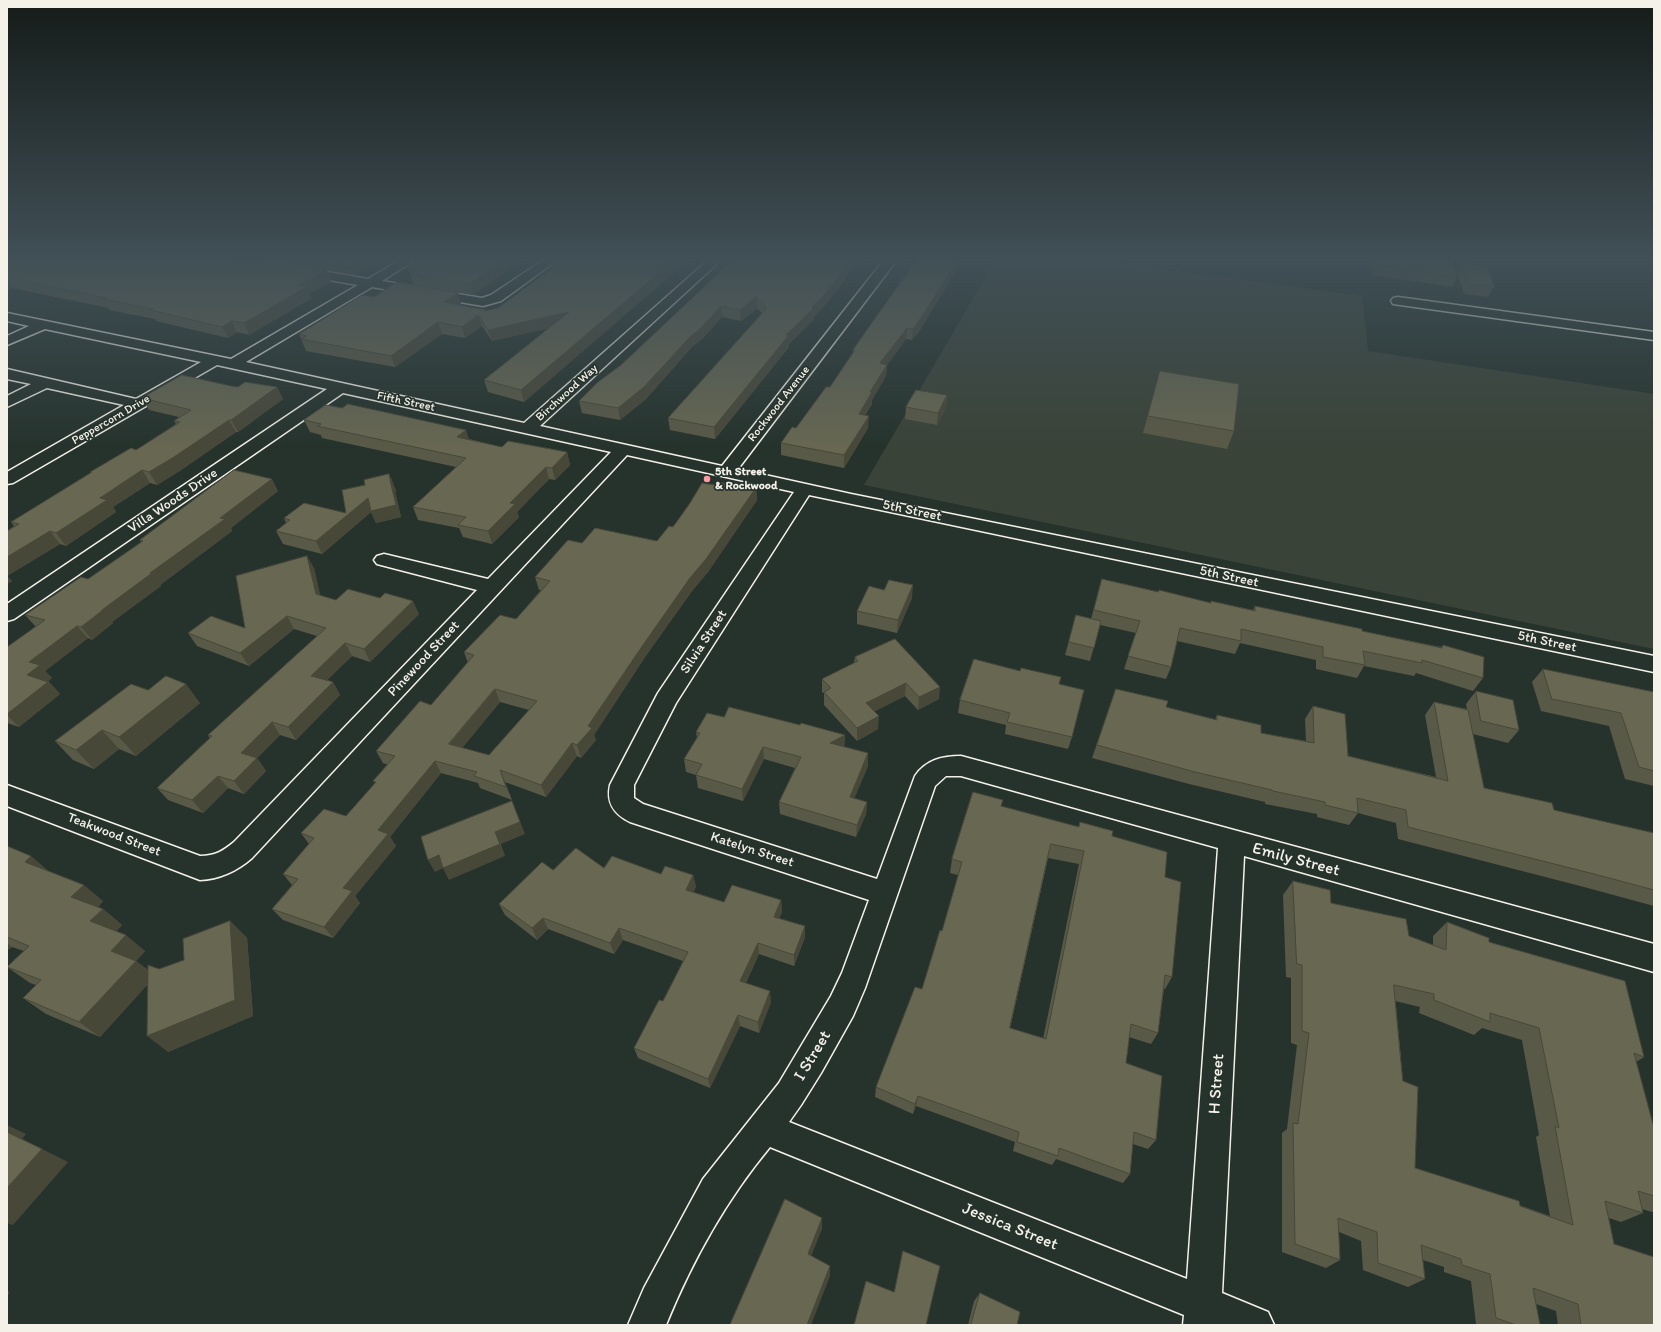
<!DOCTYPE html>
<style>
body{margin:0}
#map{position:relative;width:1661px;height:1332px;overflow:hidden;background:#26332d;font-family:Itim,sans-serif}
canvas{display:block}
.frame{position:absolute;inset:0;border:8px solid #f4f1e8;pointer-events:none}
</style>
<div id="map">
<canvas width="1661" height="1332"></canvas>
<div class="frame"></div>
</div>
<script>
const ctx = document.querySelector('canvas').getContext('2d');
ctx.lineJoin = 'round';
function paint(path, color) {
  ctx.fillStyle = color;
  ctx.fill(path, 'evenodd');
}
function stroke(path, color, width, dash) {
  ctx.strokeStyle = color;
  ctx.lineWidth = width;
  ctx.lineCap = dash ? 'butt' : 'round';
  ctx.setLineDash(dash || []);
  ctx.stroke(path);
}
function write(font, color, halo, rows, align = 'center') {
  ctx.font = font + ' Itim,sans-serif';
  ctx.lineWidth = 3.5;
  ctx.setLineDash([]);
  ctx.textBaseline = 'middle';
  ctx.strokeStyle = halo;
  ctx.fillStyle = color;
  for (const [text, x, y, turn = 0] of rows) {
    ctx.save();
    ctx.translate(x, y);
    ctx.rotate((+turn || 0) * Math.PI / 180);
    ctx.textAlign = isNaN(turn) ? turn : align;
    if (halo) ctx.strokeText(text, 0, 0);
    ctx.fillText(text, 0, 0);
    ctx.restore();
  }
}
paint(new Path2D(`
 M995,261H1103L1362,296L1368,351L1654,394V649L864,485Z`), '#3a4338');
const minor = new Path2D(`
 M234,261H263L368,279L398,261H413L382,281L482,298L491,295L542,261H556L501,301L483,306L372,287L246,362L524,423L707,261H720L540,426L722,466L883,261H896L738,469L851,494L1654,656V672L809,495L676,703L634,785V798L643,804L877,879L915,776C926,760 942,756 961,756L1654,944V972L1244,856L1222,1293L1268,1312L1274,1325H1183L1184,1315L770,1147C726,1200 692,1261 666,1325H628L644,1288L703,1179L779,1083L831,996L842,973L869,900L630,822C614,814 606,803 610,785L658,693L794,492L627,455L252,858C237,871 220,879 200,880L7,806V785L200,856C215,856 223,851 234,842L477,590L377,564L374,560L377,556L384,554L488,579L611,452L343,393L14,619L7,621V604L327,389L217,365L13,483L7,484V472L124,405L47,388L7,407V396L31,384L7,379V369L136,399L201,362L45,329L7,345V336L29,326L7,321V313L231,359L358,285L240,265L236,264ZM946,776H961L1218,848L1187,1279L789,1122L801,1105L821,1073L853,1016L865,988L935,786Z
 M1398,297L1654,332V340L1393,304L1391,301L1393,298Z`);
stroke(minor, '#f4f1e8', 3);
paint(minor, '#26332d');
paint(new Path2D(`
 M7,261L327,271L331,282L310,293L312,298L249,335L237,332L228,338L156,321L155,319L109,310L108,308L12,288L7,290Z
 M272,261H383L356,275Z
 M520,261L473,295L414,285L408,267Z
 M562,261H687L524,402L488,392L484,380L549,328L492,341L482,326L465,338L442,334L395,367L306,351L299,334L374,297L458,293L461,304L459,305L486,311L498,308Z
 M732,261L847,274V277L826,304L814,317V319L789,344V347L715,439L670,430L668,418L762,313L757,308L741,321L722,317L703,338L691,348L646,399L620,420L582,413L579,401L621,365Z
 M916,261H960L959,266L920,330L912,340L906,339L887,365L886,376L872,400V404L865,415L868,428L844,468L781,455V443L796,428L830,387L853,352V350Z
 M1370,261H1453L1457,277L1452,287L1373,275Z
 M1462,263L1494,286L1488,297L1464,294L1457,273Z
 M1160,371L1234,431L1227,449L1143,433Z
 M231,386L238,387H277L283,399L238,432H236L181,470L157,485L150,483L113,507L116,512L66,546L60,544L7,576L12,581L7,584V531L14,526L11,522L91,473L90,472L136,450L176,424L174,421L179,417L149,410L142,398Z
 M947,395L946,407L937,425L905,419L906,407Z
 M304,420L469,439L502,447L567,452L570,465L555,480L549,479L517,512L519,517L492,544L463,537L459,528L418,520L413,507L456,467L322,438L321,435L310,432Z
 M391,478L396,491L395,492L401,517L376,523L371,512L322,554L283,544L276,531L286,523L284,518L346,513Z
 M716,485L756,488L757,500L708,572L692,591L645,657L594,735L596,740L581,758L577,756L546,797L505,782L512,800L480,788L478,783L441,773L390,837L396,846L355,896L360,903L333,938L283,920L272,909L292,885L283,874L309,844L301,833L346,816L375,783L373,781L388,765L383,763L376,751L431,705L468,663L464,652L516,619L541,590H539L535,577L582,543L657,541ZM500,702L529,710L489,755L462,748Z
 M278,491L231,528L232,531L160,585L161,586L112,622L113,623L92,640L88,638L45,671L52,678L48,681L60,694L19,727L7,723V647L36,627L25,615L88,579L141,542L140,540Z
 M314,568L320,596L336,600L419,614L370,662L352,656L327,680L333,682L340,695L296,740L280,735L257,758L266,771L244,794L228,788L203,813L168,800L157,788L210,739L208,735L317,636L294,629L249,666L197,646L188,633L245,628Z
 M1102,579L1210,603L1211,601L1253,610L1255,606L1362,631L1441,647L1443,645L1483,678L1473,691L1416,673L1414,676L1364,666L1357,678L1316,669V660L1240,643L1235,654L1177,641L1171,667L1166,679L1124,669L1136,633L1100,625L1090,661L1065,655L1076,615L1091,619Z
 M884,590L912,598L897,633L857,624V611Z
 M855,657L939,699L918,710L905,696L874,711L878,729L857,741L824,705V693L822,692V679L854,663Z
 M1543,669L1654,692V786L1625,779L1609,726L1541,711L1532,682Z
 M1059,684L1072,737L1068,749L1005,734L1006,725L958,713L960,700Z
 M1116,689L1166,707L1215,720L1217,715L1261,733L1306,741L1305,719L1313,706L1348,756L1436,777L1425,715L1434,702L1467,709L1466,704L1476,691L1519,730L1508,743L1473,734L1484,788L1554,810L1654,833V906L1584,887L1398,839L1396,823L1358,813L1349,825L1317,817V814L1265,804V802L1189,784L1092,758Z
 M148,690L200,703L136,756L119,749L94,769L73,760L55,741Z
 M724,717L800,725L845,735L844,747L868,753V766L854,798L867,802L866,814L856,837L780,814L779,802L795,768L764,759L743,801L698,788L696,775L686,772L684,759L697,738L696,732Z
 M1001,806L1078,827L1080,822L1112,836L1165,877L1172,977L1165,989H1164L1158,1033L1151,1044L1129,1037L1126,1063L1156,1140L1148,1149L1133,1144L1130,1174L1123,1183L1056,1159L1052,1165L1013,1151L1015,1142L916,1106L913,1114L875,1097L876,1087L922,989L942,931L958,875L950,873L952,859ZM1048,858L1079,864L1043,1039L1010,1028Z
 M7,846L50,872L103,901L98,907L103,909L122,925L116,931L145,951L136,961L148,970L159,969L184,960L230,921L247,938L253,1016L168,1052L147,985L100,1037L46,1014L23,998L36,985L30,983L7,967L24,951L12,947L9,949H7Z
 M604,868L661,874L693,875L696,887L693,892L724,902L781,900L782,912L779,918L805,926V937L794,966L759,954L746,983L771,1002L759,1033L740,1026L710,1088L638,1058L634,1048L663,1001L683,961L623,940L614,954L548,929L537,940L505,915L499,904L553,870Z
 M1293,881L1331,903L1409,936L1433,945V936L1447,922L1489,942L1644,1057L1636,1062L1654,1128V1211L1652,1212L1642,1209L1643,1213L1621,1222L1609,1218L1614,1244L1654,1325H1558L1556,1311L1536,1304L1540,1325H1478L1476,1324L1471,1281L1444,1272V1267L1423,1260L1425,1279L1408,1287L1363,1270L1361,1241L1339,1232L1340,1260L1326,1268L1282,1252V1133L1287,1129L1297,1045L1291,1043V978L1286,977L1283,895ZM1395,1001L1420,1007L1419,1013L1474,1035L1482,1028L1522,1040L1539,1135L1536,1137L1550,1216L1415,1168L1403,1081Z
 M980,1293L1017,1325H968L974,1301Z`), '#595947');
paint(new Path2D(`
 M359,261H383L356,275L352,265Z
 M503,261H520L473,295L470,284Z
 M673,261H687L524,402L521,390Z
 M849,261H859L847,274V277L826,304L814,317V319L789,344V347L715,439L714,427L786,335L812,307L845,266Z
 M957,261H960L959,266L920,330L912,340L913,329Z
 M327,271L331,282L310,293L312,298L249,335L244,323L299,285Z
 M7,281L12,288L7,290Z
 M458,293L461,304L447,313L444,302Z
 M756,297L757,308L741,321L740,310Z
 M721,306L722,317L703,338L691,348L646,399L620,420L618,408Z
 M569,312L572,323L492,341L488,330Z
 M478,315L482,326L465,338L462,327Z
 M232,321L237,332L228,338L222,327Z
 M438,322L442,334L395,367L391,356Z
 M907,328L906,339L887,365L886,376L872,400V404L859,426V414L870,392L880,363Z
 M277,387L283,399L238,432L231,420Z
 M947,395L946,407L937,425L938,413Z
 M869,416L868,428L844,468V455Z
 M229,420L236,432L181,470L157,485L149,472Z
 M466,430L470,442L457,437Z
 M567,452L570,465L555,480L552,468Z
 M546,467L549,479L517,512L519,517L492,544L488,531L510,503Z
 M142,470L150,483L113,507L116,512L66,546L56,533L100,498Z
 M389,474L396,491L395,492L401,517L376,523L371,512L322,554L316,541L368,498Z
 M272,479L278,491L231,528L232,531L160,585L161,586L112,622L113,623L92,640L81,627L102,610L150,573L220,518Z
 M756,488L757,500L708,572L692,591L645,657L594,735L596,740L581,758L577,745L588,726L643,645L690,578Z
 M50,531L60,544L7,576L12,581L7,584V557Z
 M307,556L314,568L323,607L316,594Z
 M913,585L912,598L897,633L898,620Z
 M413,601L419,614L370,662L364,649Z
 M287,616L294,629L249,666L240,653Z
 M77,626L88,638L45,671L52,678L39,688L27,675L29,662Z
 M345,643L352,656L319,688L311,676Z
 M48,682L60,694L19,727L7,715V714Z
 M333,682L340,695L296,740L288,727Z
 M906,683L905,696L866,716V703Z
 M186,684L200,703L136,756L119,737Z
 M940,687L939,699L918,710L919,697Z
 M495,689L500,702L455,757L449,744Z
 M879,716L878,729L857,741V728Z
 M272,722L280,735L252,763L257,758L266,771L244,794L234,781L241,753Z
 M102,730L119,749L94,769L76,750Z
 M845,735L844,747L830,743Z
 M572,743L577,756L546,797L541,785Z
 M763,747L764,759L743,801L742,789Z
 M868,753V766L850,809V797Z
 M435,761L441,773L390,837L396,846L355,896L360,903L333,938L324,927L343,888L378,830Z
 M500,770L505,782L512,800L506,787Z
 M218,776L228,788L203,813L192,800Z
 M512,801L525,834L501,844L505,856L449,880L443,868L435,872L428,860L495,832Z
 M867,802L866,814L856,837L857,825Z
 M31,856L51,873L25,862Z
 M693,875L696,887L688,902L686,890Z
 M84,885L103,901L91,913L71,897Z
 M781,900L782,912L775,928L774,917Z
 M103,909L122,925L110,937L90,921Z
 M543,918L548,929L537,940L532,928Z
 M230,921L247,938L253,1016L168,1052L147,1036Z
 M805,926V937L794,966V955Z
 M619,928L623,940L614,954L610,943Z
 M126,935L145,951L136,961L155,976L100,1037L79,1022L111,951Z
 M7,943L12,947L9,949L7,948Z
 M758,943L759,954L742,992L740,981Z
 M770,991L771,1002L759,1033L758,1022Z
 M738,1015L740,1026L710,1088L708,1079Z
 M918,1096L916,1106L913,1114L915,1104Z
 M7,1125L26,1134L22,1139L68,1162L13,1225L7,1223Z
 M822,1218V1229L808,1264V1254Z
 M830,1266V1276L811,1325H807Z
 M7,1291L10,1292L7,1297Z`), '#484839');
const building = new Path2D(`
 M7,261H265L327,271L299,285L307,287L244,323L232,321L222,327L150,310L153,309L103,299L106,298L7,277Z
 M329,261H359L352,265Z
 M417,261H503L470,284L410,274L419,269L408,267Z
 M562,261H673L521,390L484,380L569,312L488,330L478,315L462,327L438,322L391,356L301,339L307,336L299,334L362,295L374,297L397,282L458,293L444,302L486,310L484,311L498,308Z
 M732,261H849L845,266H847L826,293L812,307L814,308L786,335H789L714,427L668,418L767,308L756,297L740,310L721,306L702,327L690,337L644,387L618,408L579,401L598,382L621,365Z
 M916,261H957L921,318L913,329L907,328L880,363L887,365L870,392H872L859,414L869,416L844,455L781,443L792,427L796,428L826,387H830L855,350H853Z
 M1376,261H1453L1457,277L1377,265Z
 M1462,263L1487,267L1494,286L1470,284Z
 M1160,371L1239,384L1234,431L1148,416Z
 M182,375L231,386L238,387L245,382L277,387L231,420H229L174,457L149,472L142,470L100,498L107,500L56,533L50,531L7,557V531L19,524L11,522L92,472H90L131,448L136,450L180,422L174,421L191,410L142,398Z
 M916,390L947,395L938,413L906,407Z
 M348,404L466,430L457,437L502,447L508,441L567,452L552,468L546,467L510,503L515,504L488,531L458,525L466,517L413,507L466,458L317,426L321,424L304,420L326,405L342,408Z
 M234,470L272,479L220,518L225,519L150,573H152L102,610H103L81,627L77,626L29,662L40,665L27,675L48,682L7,714V647L45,620L25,615L81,577L88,579L143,541L140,540Z
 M389,474L390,479L391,478L390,480L396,505L371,511L368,498L316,541L276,531L290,520L284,518L304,503L346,513L342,490L365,485L364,480Z
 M717,482L756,488L706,559L690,578L643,645L588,726L592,728L577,745L572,743L541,785L500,770L506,787L474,776L477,772L435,761L378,830L388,834L343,888L352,891L324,927L272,909L298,879L283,874L314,838L301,833L324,809L346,816L376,782L373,781L395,756L376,751L420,701L431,705L474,655L464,652L500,615L516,619L550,581L535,577L568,540L582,543L595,528L657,541L669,526L673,527L690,503L702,483L716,485ZM495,689L537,701L489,755L449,744Z
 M307,556L316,594L336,600L348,589L380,598L385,593L413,601L364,649L345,643L311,676L333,682L288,727L272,722L241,753L257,758L234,781L218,776L192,800L157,788L212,736L208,735L326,628L287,616L240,653L188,633L211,616L245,628L236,576Z
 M1102,579L1158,592L1159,590L1211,603V601L1255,611V606L1362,629V631L1442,648L1443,645L1484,657L1483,678L1422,660V663L1363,651L1365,665L1323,657V647L1241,629V641L1180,628L1171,667L1128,656L1140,621L1094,610Z
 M889,580L913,585L898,620L857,611L869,586L884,590Z
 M1076,615L1101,621L1094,648L1069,642Z
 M895,639L940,687L919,697L906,683L866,703L879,716L857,728L824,692L831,688L822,679L858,661L855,657Z
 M974,659L1020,671L1021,668L1061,677L1059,684L1084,690L1072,737L1007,722L1010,713L960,700Z
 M1543,669L1654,692V771L1639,767L1621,713L1552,699Z
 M166,676L186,684L119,737L102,730L76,750L55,741L131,684L148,690Z
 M1116,689L1168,701L1166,707L1217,720V715L1261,725V733L1314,743L1313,706L1345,714L1348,756L1448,781L1434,702L1468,710L1484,788L1552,803L1554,810L1654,833V890L1598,875L1408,827L1406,810L1357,798L1358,813L1325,805V802L1273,791L1272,790L1195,772L1097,745Z
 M1476,691L1513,700L1519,730L1481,721Z
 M729,707L800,725L801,723L845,735L830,743L868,753L850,797L867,802L857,825L779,802L801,757L763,747L742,789L696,775L702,764L684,759L700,733L696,732L707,713L724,717Z
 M973,792L1003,800L1001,806L1079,827L1080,822L1113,831L1112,836L1167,852L1165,877L1181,882L1172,977L1165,975L1158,1033L1131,1024L1126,1063L1162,1076L1156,1140L1134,1132L1130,1174L1059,1148L1058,1156L1017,1142L1019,1132L918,1096L915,1104L876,1087L915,987L922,989L940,930L942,931L962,862L952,859ZM1051,844L1084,851L1046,1039L1010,1028Z
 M512,801L520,822L495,832L500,844L443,868L439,855L428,860L421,837Z
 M7,846L31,856L25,862L84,885L71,897L103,909L90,921L126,935L111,951L136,961L79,1022L23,998L41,980L7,967L29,946L7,937Z
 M576,848L604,868L612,856L661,874L665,866L693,875L686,890L724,902L732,885L781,900L774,917L805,926L794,955L758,943L740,981L770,991L758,1022L738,1015L708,1079L634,1048L659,1000L663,1001L688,952L619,928L610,943L543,918L532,928L499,904L542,862L553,870Z
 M1293,881L1330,890L1331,903L1406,919L1409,936L1446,950L1447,922L1489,938V942L1625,981L1644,1057L1634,1053L1654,1128V1196L1638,1191L1643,1213L1605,1201L1614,1244L1654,1257V1325H1581L1578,1304L1533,1288L1540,1325H1516L1496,1318L1490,1274L1462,1265L1461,1259L1421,1245L1425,1279L1378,1263L1377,1232L1338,1218L1340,1260L1295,1244L1293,1123L1298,1124L1309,1033L1302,1031V965L1297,964ZM1394,985L1434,994V1000L1490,1022V1013L1539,1028L1559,1128L1555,1126L1573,1225L1520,1206L1519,1201L1415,1168L1418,1087L1403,1081Z
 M230,921L235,1000L147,1036L148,965L159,969L184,960L183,939Z
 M7,1132L42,1149L7,1188Z
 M785,1199L822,1218L808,1254L830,1266L807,1325H730Z
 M903,1251L940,1266L926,1325H854L866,1281L894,1292Z
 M980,1293L1020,1312L1017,1325H971Z`);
paint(building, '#676752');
stroke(building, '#484839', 1);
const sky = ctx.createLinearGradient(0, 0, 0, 448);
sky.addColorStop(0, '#151c19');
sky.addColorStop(0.58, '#415057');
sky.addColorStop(1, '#41505700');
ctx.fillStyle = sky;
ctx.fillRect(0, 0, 1661, 448);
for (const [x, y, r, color] of [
 [707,479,4,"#ff9aa2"]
]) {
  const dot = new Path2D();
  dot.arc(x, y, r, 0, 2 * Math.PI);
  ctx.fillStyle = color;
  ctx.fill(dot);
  stroke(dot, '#26332d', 1.5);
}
write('12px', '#f4f1e8', '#26332d', [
 ["Birchwood Way",567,393,-42],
 ["Fifth Street",406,402,12],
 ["Rockwood Avenue",779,404,-52],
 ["Peppercorn Drive",111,420,-30]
]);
write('bold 12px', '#f4f1e8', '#26332d', [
 ["5th Street",715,472],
 ["& Rockwood",715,486]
], 'left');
write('14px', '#f4f1e8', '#26332d', [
 ["Villa Woods Drive",173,501,-34],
 ["5th Street",912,511,12],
 ["5th Street",1229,577,12],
 ["Silvia Street",704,642,-57],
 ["5th Street",1547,642,12],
 ["Pinewood Street",424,659,-47],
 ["Teakwood Street",114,835,21],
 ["Katelyn Street",752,850,18]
]);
write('17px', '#f4f1e8', '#26332d', [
 ["Emily Street",1296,860,15],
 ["I Street",813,1056,-59],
 ["H Street",1217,1084,-86],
 ["Jessica Street",1010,1227,22]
]);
</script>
